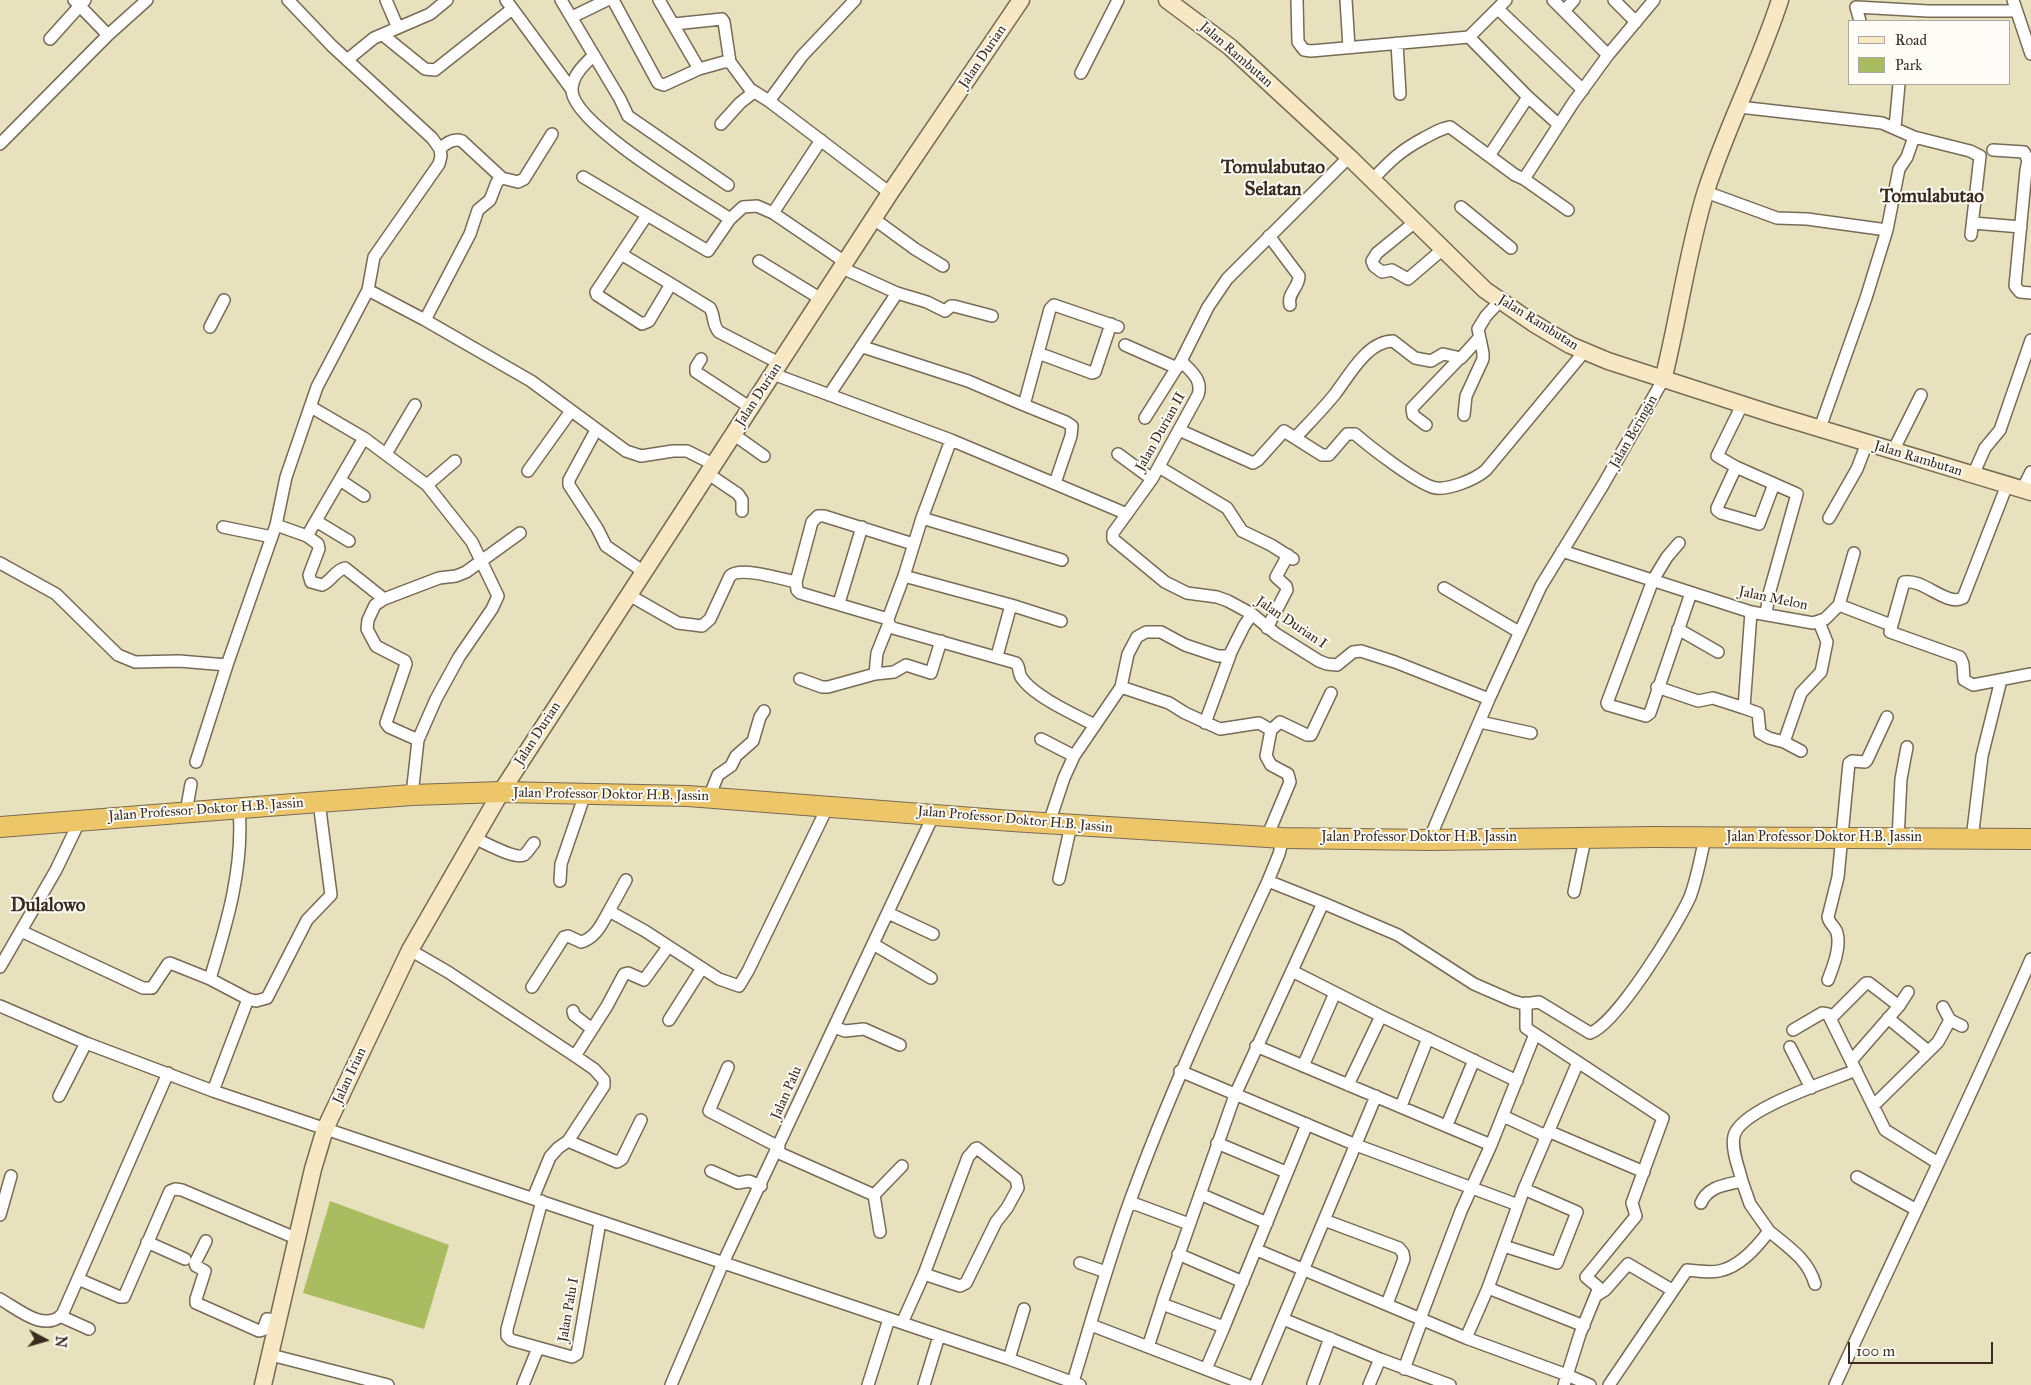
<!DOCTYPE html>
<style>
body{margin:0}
#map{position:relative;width:2031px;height:1385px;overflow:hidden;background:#e8e1be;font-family:"IM FELL Great Primer",serif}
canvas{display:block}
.legend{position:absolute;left:1848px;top:20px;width:162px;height:65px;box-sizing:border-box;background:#fdfcf7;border:1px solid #afa8a0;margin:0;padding:6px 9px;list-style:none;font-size:15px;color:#3b2a1e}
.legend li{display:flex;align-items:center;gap:10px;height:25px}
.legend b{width:25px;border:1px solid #afa8a0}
.north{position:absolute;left:20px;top:1315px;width:50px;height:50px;-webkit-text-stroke:4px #fdfcf7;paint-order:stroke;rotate:96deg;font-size:14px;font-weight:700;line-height:20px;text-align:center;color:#3b2a1e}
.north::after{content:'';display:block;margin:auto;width:18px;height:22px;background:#3b2a1e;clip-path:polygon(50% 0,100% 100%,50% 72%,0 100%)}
.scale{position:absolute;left:1848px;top:1342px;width:145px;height:22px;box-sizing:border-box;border:2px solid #3b2a1e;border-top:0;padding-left:6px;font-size:15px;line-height:18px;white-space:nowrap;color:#3b2a1e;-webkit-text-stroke:4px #fdfcf7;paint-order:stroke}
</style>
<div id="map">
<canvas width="2031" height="1385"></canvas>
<ul class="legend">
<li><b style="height:6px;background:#f7e8c3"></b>Road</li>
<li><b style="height:14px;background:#a9bc60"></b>Park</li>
</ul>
<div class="north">N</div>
<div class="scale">100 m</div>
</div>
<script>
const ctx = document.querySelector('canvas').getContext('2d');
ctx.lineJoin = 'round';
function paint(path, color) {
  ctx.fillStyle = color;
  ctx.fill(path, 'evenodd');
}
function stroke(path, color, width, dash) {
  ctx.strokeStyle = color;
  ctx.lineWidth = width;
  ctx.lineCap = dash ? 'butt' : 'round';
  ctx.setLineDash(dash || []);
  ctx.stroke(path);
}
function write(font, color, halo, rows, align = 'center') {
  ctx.font = font + ' "IM FELL Great Primer",serif';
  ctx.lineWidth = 4;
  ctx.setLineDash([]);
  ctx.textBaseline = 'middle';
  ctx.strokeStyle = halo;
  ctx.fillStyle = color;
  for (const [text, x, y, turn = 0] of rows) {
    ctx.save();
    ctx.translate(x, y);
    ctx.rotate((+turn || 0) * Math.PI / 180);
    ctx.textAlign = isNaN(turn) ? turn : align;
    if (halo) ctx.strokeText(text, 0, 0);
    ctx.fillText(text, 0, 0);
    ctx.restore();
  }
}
paint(new Path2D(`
 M330,1201L449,1245L424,1329L303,1293Z`), '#a9bc60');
const street = new Path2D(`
 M74,0L108,35
 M386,0L398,28
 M506,0L572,90
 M561,0L620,99L628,116L728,185
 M613,0L658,83L664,85L699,69
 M659,0L699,69L724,62H730L750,89L769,101L890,193
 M1297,0L1298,42L1304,50L1311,51L1469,37L1506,0
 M1346,0L1349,47
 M1553,0L1608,55
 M1614,0L1636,22
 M2013,0L2031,54
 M1498,9L1583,90
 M1564,11L1574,0
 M572,17L607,0
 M1860,21L1856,7L1928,11H2016
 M674,24L722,19L724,22L730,62
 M383,35L425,69L435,70L512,9
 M1469,37L1528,97L1559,125
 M50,39L85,0
 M1397,43L1400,94
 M594,55C585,64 572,75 572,90C572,124 700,199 730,219
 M347,60L374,38L430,14L447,0
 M1081,73L1118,0
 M769,101L802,56L855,0
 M1739,107L1882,123L1914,137
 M721,124L740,103L754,92
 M1895,128L1899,84
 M0,144L108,35L147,0
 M440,149C446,143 454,138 462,141L502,178
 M1993,150L2024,152L2028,160
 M1489,156L1528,97
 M1349,157L1227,279L1208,307L1181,361C1191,371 1203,380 1198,395L1152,479L1113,533V539L1165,582L1187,593L1217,597L1228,601L1252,614L1276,634L1319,661L1327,664L1337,665L1353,652L1361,651L1395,662L1489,699
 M2031,159L2028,160L2026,170L2015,286L2020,292L2031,293
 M583,177L647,215
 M1524,179L1568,210
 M1372,180C1391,160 1400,151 1424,138C1432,134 1441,128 1450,127L1515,175L1524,179L1573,103L1608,55L1654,0
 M1706,192L1777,218L1807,219L1887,230
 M1461,207L1511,248
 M773,213L821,140
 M874,219L915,249L943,266
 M1415,222L1377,253L1372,261L1374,266L1382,272L1392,270L1408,279L1443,249
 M1973,223L2021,227
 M1269,236L1299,276C1299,288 1287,293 1290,305
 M621,254L671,284
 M759,261L821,299
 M842,268L897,293L927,302L945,311L951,306H954L992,316
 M368,290L425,320L531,381L626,451L641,456L673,451H687L713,464
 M425,320L470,234L478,210L490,200L497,182L502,178L518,182L524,179L552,134
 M210,327L224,300
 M1125,345L1177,368
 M863,347L968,381L1024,405L1050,309L1054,305L1118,327
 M1038,353L1092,373L1095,372L1111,324
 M701,359L696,367V372L751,408
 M779,363L719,332C712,325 715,316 710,308L671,284L649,321L642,324L597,295L596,292L647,215L708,251L730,219L743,207L757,206L773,213L845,262
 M773,374L951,440L1127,514
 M829,395L897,293
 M1024,405L1066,422L1072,426L1071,436L1055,483
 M1742,405L1717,456L1736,467L1797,494L1769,594L1766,614
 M311,407L364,438L427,485L472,542L498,596L492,609L459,657L436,699L418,740L412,795
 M1464,415L1466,396L1483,359V353L1478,329L1486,316L1500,301
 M1145,418L1181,361
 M1426,425L1413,415L1412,408L1459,359
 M1820,428L1866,298L1887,230L1899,169L1907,157L1914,137L1970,151L1980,156L1971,235
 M596,430L569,480V485L597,528L606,546L644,572
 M1179,430L1253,463L1258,460L1284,431L1322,455H1329L1347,434H1355C1370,447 1414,481 1432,487C1446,492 1476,479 1486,470L1584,352
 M733,434L764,456
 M1296,437C1309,423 1323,409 1335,394C1349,376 1367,341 1393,341L1415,358L1431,361L1443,354L1461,358L1479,338
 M951,440L922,518L904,576L888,619L889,625L893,628L1016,663C1020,667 1018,672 1021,677C1033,696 1075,715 1095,725
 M1893,451L1921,395
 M386,454L415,405
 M1118,454L1152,479
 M1159,467L1227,508L1242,531L1271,545L1293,559
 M1736,467L1717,508V510L1721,513L1759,524L1774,484
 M528,471L571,411
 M707,473L738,494L742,500V511
 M1973,475L1985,448L2000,430L2031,340
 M340,480L364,496
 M427,485L455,461
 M2007,485L1963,598C1947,607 1923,578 1904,582L1890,632L1960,657L1963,664L1964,680L1973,685L2031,674
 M2022,490L2031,472
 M922,518L1062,560
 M1829,518L1857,469L1867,443
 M316,521L349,541
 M276,525L307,536L318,544L319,549L309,575L311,582L322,585C331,582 335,570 345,568L384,599L439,578L456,576L466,572L520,533
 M223,527L272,537
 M307,536L364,438
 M1679,543L1667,557L1653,580L1607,703L1608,705L1646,716L1650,713L1691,593
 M1562,551L1751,612L1813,623L1825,619L1839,605L1891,625
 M0,563L56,594L118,655L135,662L179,661L227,665L276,525L286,477L317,387L368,290L374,257L439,164L441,156L440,149L432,138L332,46L288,0
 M904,576L1011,605L1061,621
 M1444,588L1519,632
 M629,595L678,623L702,626L710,619L730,576C740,566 782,579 796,582
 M384,599L375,605L368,620L367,629L376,646L405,661L406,664L386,723L389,727L418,740
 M839,603L862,527
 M1839,605L1854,553
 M1751,612L1744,708L1758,713L1760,733L1769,738L1784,742L1801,693L1821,672L1827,642L1819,622
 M888,619L800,593L797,590L796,582L812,522L818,516H824L913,544
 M1267,628L1287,590L1286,586L1276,577L1288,555
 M1678,629L1718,652
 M997,656L1011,605
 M875,674L894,672L906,665L931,673L941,641
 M800,679L822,687H828L875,674L877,653L889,623
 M1121,687L1169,703L1185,713L1220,729L1259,723L1271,730
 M1657,687L1698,701L1713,698L1744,708
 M1480,722L1531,733
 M1205,723L1230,655
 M1041,739L1074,756
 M1784,742L1801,751
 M196,762L227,665
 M709,797L718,775L731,766L736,756L753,741L760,717L764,711
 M186,812L191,784
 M1049,823L1064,778L1074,756L1121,687L1128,654L1137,637L1146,632H1161L1185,645L1218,656H1229L1244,626L1252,614
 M1267,837L1290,782L1288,774L1271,765L1266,756L1271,730L1280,722L1307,735H1311L1331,693
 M474,838C484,842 515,860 524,855C528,852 531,846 534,843
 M1898,839L1901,779L1907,747
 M1972,839L1982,756L2001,680
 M1429,840L1489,699L1541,586L1603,485L1663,380
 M1059,879L1071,825
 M626,880L609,911L645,931L719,979L739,986L748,971L828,806
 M560,881L561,864L585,794
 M1268,881L1323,903
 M1574,892L1585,839
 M888,913L933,934
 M21,931L143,988H152L168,964L170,963L210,979L248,999L213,1091
 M873,944L931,978
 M410,950L448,972L575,1056L594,1069L604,1080V1086L568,1141L558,1148L550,1157L533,1198
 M0,967L56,870L80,820
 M1292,971L1381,1016L1517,1081
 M210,979C227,923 244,867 239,808
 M1828,980C1833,967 1841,947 1837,933C1836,927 1829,924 1828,917L1838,877L1849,763L1852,761L1865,762L1867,760L1887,717
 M532,987L564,937L568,936L581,942C596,938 602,923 609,911
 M248,999L256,1001L267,998L307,920L331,895L319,802
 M1526,1003V1028L1663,1118L1632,1203L1636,1216L1586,1277L1598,1287V1290L1580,1334L1564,1385
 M0,1006L86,1043L213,1091L1009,1359L1080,1385
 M1943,1007L1950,1020
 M573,1011L574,1015L592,1029
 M1831,1018L1866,983H1869L1899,1006
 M1888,1018L1928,1051
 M669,1020L702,968
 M834,1027L845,1031L864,1029L900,1045
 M1793,1030L1822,1013L1828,1014L1885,1130L1938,1163
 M1256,1046L1491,1145
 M1790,1047L1811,1088
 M575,1056L607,1006L624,974L628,973L644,980L668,947
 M1851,1061L1899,1006L1908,992
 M1303,1066L1335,993
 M728,1067L709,1111L779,1147
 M1180,1071L1356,1145L1518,1205
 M1348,1085L1381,1016
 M59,1096L86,1043
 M1874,1105L1938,1042L1950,1020L1962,1026
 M1401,1106L1428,1038
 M1503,1116L1546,1136
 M1447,1125L1474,1060
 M1548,1131L1644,1172
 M568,1141L617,1162L622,1159L641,1120
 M1217,1143L1286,1172
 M977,1148L1016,1179L1018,1188L1007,1208L996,1222L966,1283L960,1286L924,1274L968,1157L975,1149Z
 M777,1152L874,1195L880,1232
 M711,1171L738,1183L749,1181L761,1186
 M1857,1177L1915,1209
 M1742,1181L1750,1204L1769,1231
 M1200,1194L1267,1223
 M874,1195L902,1166
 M542,1201L507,1329V1336L511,1340L572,1357L577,1354L600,1222
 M1130,1202L1189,1224
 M1701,1203C1708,1186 1726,1185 1742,1181C1739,1168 1731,1150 1734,1136C1740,1109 1830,1081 1856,1070
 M0,1215L11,1176
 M1324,1220L1399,1248L1403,1253L1404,1259L1387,1304
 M206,1241L195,1263L196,1266L205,1271L196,1299V1303L259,1331L263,1330L267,1319L279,1320
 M147,1242L185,1259
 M1504,1246L1557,1263L1577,1212L1524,1189
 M1257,1250L1466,1338L1567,1375L1590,1385
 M1178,1254L1243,1282
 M1080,1263L1106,1272
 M78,1279L120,1297H124L170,1191L175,1189L182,1190L298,1239
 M1488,1288L1524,1189L1578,1062
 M1597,1295L1605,1290L1628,1264L1672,1290
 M0,1299C18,1309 43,1332 62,1315L168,1073
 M60,1316L89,1329
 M1283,1319L1380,1359L1450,1385
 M1420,1319L1461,1211L1491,1145L1535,1034
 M902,1323L924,1274
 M1091,1325L1247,1385
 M1224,1327L1307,1124
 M1466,1338L1488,1288L1584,1326
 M1148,1347L1162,1304
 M271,1355L388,1385
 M1009,1359L1024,1309
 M1206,1369L1224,1327L1162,1304L1163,1300L1235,1095L1323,903L1398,935L1474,984L1513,1001L1524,1004L1539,1002L1590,1033C1616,1025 1678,924 1690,897C1697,878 1701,857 1705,837
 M1404,1369L1422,1320
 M1313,1384L1330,1338
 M523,1385L538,1348
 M671,1385L723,1263L934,814
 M868,1385L889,1319
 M924,1385L939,1336
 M1072,1385C1091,1323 1108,1261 1130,1201C1170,1091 1219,987 1268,881L1279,854L1283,838
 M1255,1385L1376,1096
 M1369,1385L1380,1359
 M1609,1385L1687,1270C1697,1271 1709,1273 1719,1271C1740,1267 1757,1247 1769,1231C1788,1247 1808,1259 1815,1284
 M1835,1385C1900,1243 1969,1102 2031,959`);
const secondary = new Path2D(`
 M1167,0L1230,47L1349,157L1485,290L1533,323L1570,345L1608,361L1775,415L2031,492
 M1663,380C1679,317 1687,252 1706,191C1727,126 1759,65 1780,0
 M263,1385L313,1169L325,1129L410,950L501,792L890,193L1021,0`);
const highway = new Path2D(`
 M0,827L319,802L412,795L501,792L688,796L1012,821L1283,838L1429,840L1652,837L2031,839`);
stroke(street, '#786a56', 14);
stroke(secondary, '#786a56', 19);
stroke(highway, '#786a56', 22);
stroke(street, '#fff', 11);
stroke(secondary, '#f7e8c3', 16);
stroke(highway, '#ecc669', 20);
write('14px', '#3b2a1e', '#fdfcf7', [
 ["Jalan Rambutan",1236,55,41],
 ["Jalan Durian",983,57,-56],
 ["Jalan Rambutan",1538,323,32],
 ["Jalan Durian",759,395,-57],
 ["Jalan Durian II",1161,432,-61],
 ["Jalan Beringin",1634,432,-60],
 ["Jalan Rambutan",1918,459,17],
 ["Jalan Melon",1773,599,12],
 ["Jalan Durian I",1291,623,34],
 ["Jalan Durian",538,734,-57],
 ["Jalan Professor Doktor H.B. Jassin",611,795,1],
 ["Jalan Professor Doktor H.B. Jassin",206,810,-4],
 ["Jalan Professor Doktor H.B. Jassin",1015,820,5],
 ["Jalan Professor Doktor H.B. Jassin",1419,838],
 ["Jalan Professor Doktor H.B. Jassin",1824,838],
 ["Jalan Irian",350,1076,-65],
 ["Jalan Palu",787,1093,-66],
 ["Jalan Palu I",569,1310,-80]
]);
write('bold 19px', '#3b2a1e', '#fdfcf7', [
 ["Tomulabutao",1273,168],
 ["Selatan",1273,190],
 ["Tomulabutao",1932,197],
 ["Dulalowo",48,906]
]);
</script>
